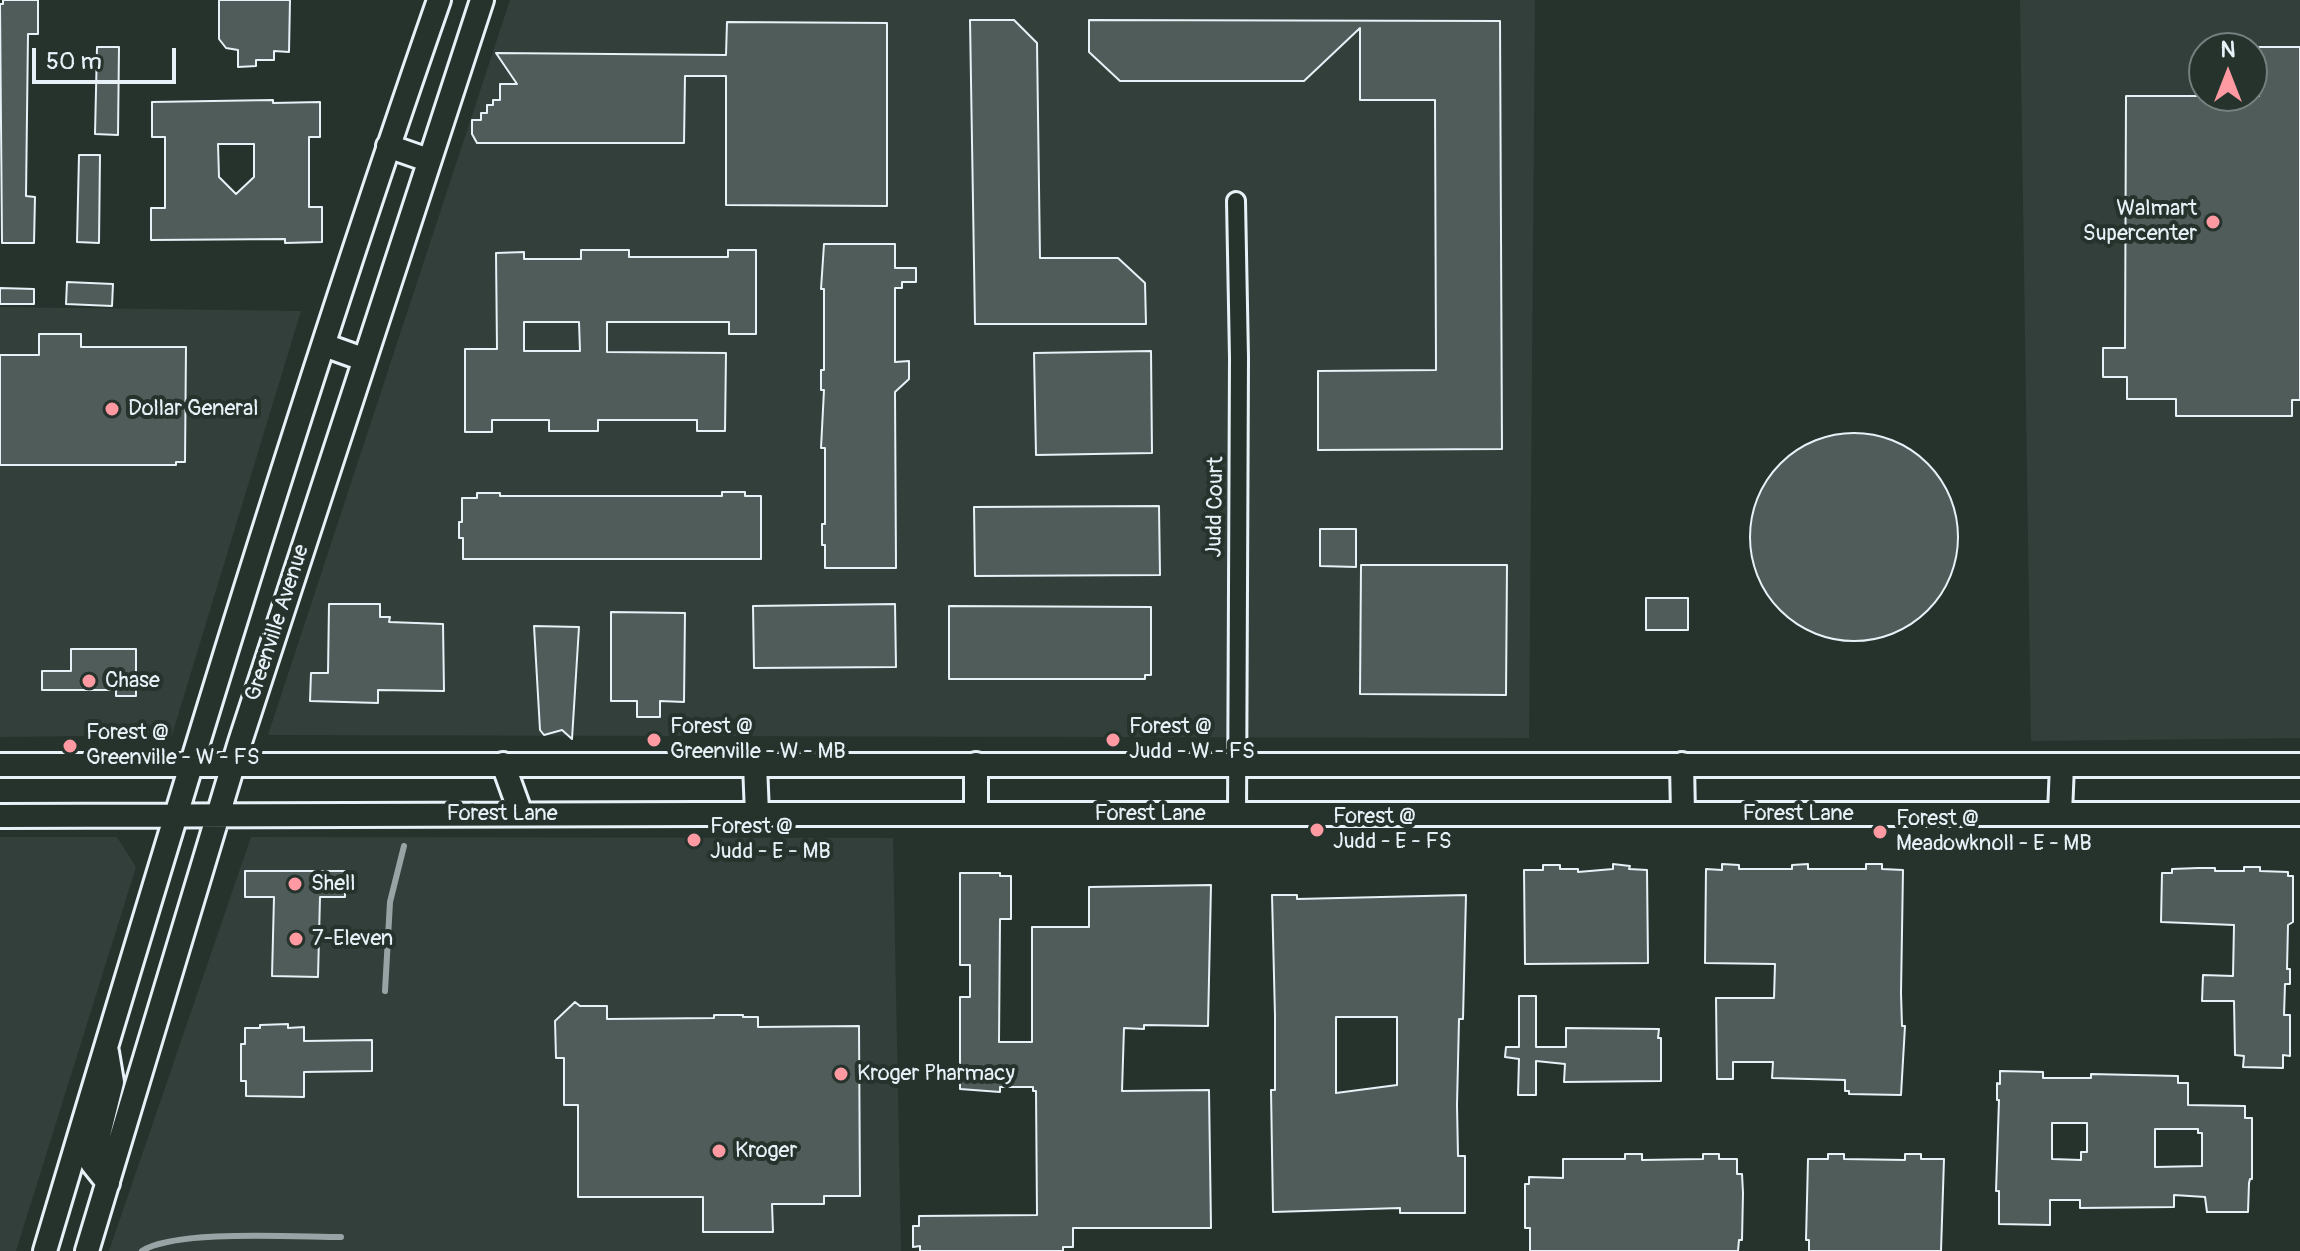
<!DOCTYPE html>
<style>
body{margin:0}
#map{position:relative;width:2300px;height:1251px;overflow:hidden;background:#26332d;font-family:Pangolin,sans-serif}
canvas{display:block}
.north{position:absolute;left:2188px;top:32px;width:80px;height:80px;box-sizing:border-box;background:#26332d;border:2px solid #747f7e;border-radius:50%;rotate:0deg;font-size:22px;font-weight:700;line-height:32px;text-align:center;color:#e8f1f8}
.north::after{content:'';display:block;margin:auto;width:28px;height:36px;background:#ff9aa2;clip-path:polygon(50% 0,100% 100%,50% 72%,0 100%)}
.scale{position:absolute;left:32px;top:48px;width:144px;height:36px;box-sizing:border-box;border:4px solid #e8f1f8;border-top:0;padding-left:10px;font-size:24px;line-height:28px;white-space:nowrap;color:#e8f1f8;-webkit-text-stroke:6px #26332d;paint-order:stroke}
</style>
<div id="map">
<canvas width="2300" height="1251"></canvas>
<div class="north">N</div>
<div class="scale">50 m</div>
</div>
<script>
const ctx = document.querySelector('canvas').getContext('2d');
ctx.lineJoin = 'round';
function paint(path, color) {
  ctx.fillStyle = color;
  ctx.fill(path, 'evenodd');
}
function stroke(path, color, width, dash) {
  ctx.strokeStyle = color;
  ctx.lineWidth = width;
  ctx.lineCap = dash ? 'butt' : 'round';
  ctx.setLineDash(dash || []);
  ctx.stroke(path);
}
function write(font, color, halo, rows, align = 'center') {
  ctx.font = font + ' Pangolin,sans-serif';
  ctx.lineWidth = 8;
  ctx.setLineDash([]);
  ctx.textBaseline = 'middle';
  ctx.strokeStyle = halo;
  ctx.fillStyle = color;
  for (const [text, x, y, turn = 0] of rows) {
    ctx.save();
    ctx.translate(x, y);
    ctx.rotate((+turn || 0) * Math.PI / 180);
    ctx.textAlign = isNaN(turn) ? turn : align;
    if (halo) ctx.strokeText(text, 0, 0);
    ctx.fillText(text, 0, 0);
    ctx.restore();
  }
}
paint(new Path2D(`
 M510,0H1535L1529,738L268,735Z
 M2020,0H2300V738L2031,741ZM2204,48H2252V96H2204Z
 M0,307L301,311L172,735L0,737Z
 M0,837H117L136,867L16,1251H0Z
 M251,837L893,838L901,1251H109Z`), '#333f3a');
stroke(new Path2D(`
 M385,991L390,902L404,846
 M142,1251C175,1229 297,1237 341,1237`), '#98a3a5', 6);
const building = new Path2D(`
 M3,0H38V34H28L26,196L35,197L34,243H2L0,4H3Z
 M219,0H290L289,52L274,51V60H256V66L238,67V50L226,48L219,39Z
 M970,20H1014L1037,43L1040,258H1118L1145,283L1146,324H975Z
 M1089,20L1500,21L1502,449L1318,450V371L1436,370L1435,100H1360V28L1304,81H1120L1089,52Z
 M727,22L887,23V206L726,205V76H685L684,143H477L472,134V120H481V113H487V105H493V100H500V84H517L496,53L726,55Z
 M97,47H119L118,135L95,134Z
 M2259,47H2300V400H2292V416H2176V399H2127V377H2103V348H2125L2126,96H2259Z
 M273,100V103L320,102V137H309V207H322V242L285,243V239L151,240V208H165V137H152V102ZM218,144H254V177L236,194L219,177Z
 M79,155H100L99,243L77,242Z
 M824,244H895V268H916V282H902V288H895V362L909,361V379L895,392L896,568H825V545H822V524H825V448H821L824,390H821V370H824V289H821Z
 M581,250H629V257H728V250H756V334H729V322H607V352L726,353L725,431H697V420H598V431H549V420H492V432H465V349H497L496,253L524,252V259H581ZM524,322H579L580,351H524Z
 M67,282L113,284L112,306L66,304Z
 M0,288L34,289V304H0Z
 M39,334H81V347H186L185,462H176V465H0V355H39Z
 M1151,351L1152,453L1036,455L1034,353Z
 M1750 537a104 104 0 1 1 208 0a104 104 0 1 1-208 0Z
 M722,492H745V496H761V559H463V538H459V522H462V498H477V493H500V496H722Z
 M1159,506L1160,575L975,576L974,507Z
 M1320,529H1356V567L1320,566Z
 M1361,565H1507L1506,695L1360,694Z
 M1646,598H1688V630H1646Z
 M329,604H380V617H390L389,622L443,624L444,691L378,690V703L310,701L311,673H328Z
 M895,604L896,667L754,668L753,606Z
 M949,606L1151,607V675H1145V679H949Z
 M611,612L685,613L684,702L660,701V717H637V701H611Z
 M534,626L579,627L572,739L562,730L544,735L540,730Z
 M71,649H136V696H116V690H42V671H71Z
 M1613,864L1630,866L1629,869L1647,870L1648,963L1525,964L1524,870H1543V865H1560V869H1578V872L1613,869Z
 M1722,864L1739,865V869H1792V865L1808,864V869H1866V864H1882V869L1903,870L1901,993L1902,1026H1905L1901,1095L1849,1094V1091H1845V1080L1772,1078L1773,1062H1733V1079H1717L1716,998H1774L1775,964L1705,963L1706,869L1722,870Z
 M2244,867H2260V871L2288,872V876H2293V922L2288,925L2287,969H2290V984H2285L2284,1015H2290V1056L2283,1055V1068L2243,1067L2244,1056L2235,1055L2234,1001H2202L2203,975L2233,976L2234,925L2161,922L2162,873H2172V869L2198,868H2215V871H2244Z
 M245,871H345V897H320L318,977L272,976L274,897H245Z
 M960,873H1000V876H1011V919H1000L999,1042H1032V927H1089V887L1211,885L1208,1026L1144,1025V1029L1124,1028L1122,1091L1209,1090L1211,1228H1073V1247H1063V1251H920V1246L913,1247V1226H919V1216L1037,1215L1036,1091H1033V1087H1000V1092L960,1089V997H970V965H960Z
 M1272,895H1297V899L1466,895L1463,1019H1459L1457,1105L1458,1156H1465V1213H1400V1208L1273,1212L1271,1090H1275V1016ZM1336,1017H1397V1085L1336,1093Z
 M1519,996H1536V1047H1566V1028L1659,1029L1658,1038H1661V1081L1564,1082L1565,1064L1536,1061V1095H1518L1519,1059L1505,1057L1506,1047H1519Z
 M575,1002L580,1006H607V1019L714,1018V1015H743V1017H758V1027L859,1026L860,1196H824V1204H772L773,1232H703V1197H578V1105H564V1058H556L555,1021Z
 M288,1024V1028L304,1027V1041L372,1040V1071L304,1072V1097L246,1096V1081H241V1044H245V1028H260V1025Z
 M2000,1071L2043,1072V1078H2091V1074L2178,1076V1083H2188V1105L2245,1106V1118H2252V1179H2250L2249,1183L2248,1212H2207L2205,1197L2174,1195V1207L2080,1208V1200H2050V1225L1999,1224V1191H1996L1999,1100H1997V1083L2000,1084ZM2052,1123H2087V1152H2081V1160L2052,1159ZM2155,1129H2198V1133H2202V1166L2155,1167Z
 M1625,1154H1642V1160L1703,1159V1154H1719V1159H1737V1174H1742L1743,1193L1742,1240H1739L1738,1251H1530V1228H1525V1184H1529V1177L1563,1178V1159H1625Z
 M1828,1154H1844V1159L1905,1160V1154H1921V1159H1944L1941,1251H1809V1240H1806L1808,1159H1828Z`);
paint(building, '#505c59');
stroke(building, '#e8f1f8', 2);
const street = new Path2D(`
 M1236,201L1239,358L1237,815`);
const secondary = new Path2D(`
 M388,146L428,160
 M324,345L363,359
 M503,764L521,814
 M755,764L757,814
 M976,764V814
 M1682,764L1683,814
 M0,765H2300
 M2060,813L2062,765
 M0,816L700,814H2300
 M107,1052L112,1082L92,1163L108,1183
 M45,1251C170,832 295,413 439,0
 M87,1251L240,742L482,0`);
stroke(street, '#e8f1f8', 22);
stroke(secondary, '#e8f1f8', 28);
stroke(street, '#26332d', 16);
stroke(secondary, '#26332d', 22);
for (const [x, y, r, color] of [
 [2213,222,8,"#ff9aa2"],
 [112,409,8,"#ff9aa2"],
 [89,681,8,"#ff9aa2"],
 [654,740,8,"#ff9aa2"],
 [1113,740,8,"#ff9aa2"],
 [70,746,8,"#ff9aa2"],
 [1317,830,8,"#ff9aa2"],
 [1880,832,8,"#ff9aa2"],
 [694,840,8,"#ff9aa2"],
 [295,884,8,"#ff9aa2"],
 [296,939,8,"#ff9aa2"],
 [841,1074,8,"#ff9aa2"],
 [719,1151,8,"#ff9aa2"]
]) {
  const dot = new Path2D();
  dot.arc(x, y, r, 0, 2 * Math.PI);
  ctx.fillStyle = color;
  ctx.fill(dot);
  stroke(dot, '#26332d', 3);
}
write('22px', '#e8f1f8', '#26332d', [
 ["Walmart",2197,209,"right"],
 ["Supercenter",2197,234,"right"],
 ["Dollar General",128,409],
 ["Chase",105,681],
 ["Forest @",670,727],
 ["Greenville - W - MB",670,752],
 ["Forest @",1129,727],
 ["Judd - W - FS",1129,752],
 ["Forest @",86,733],
 ["Greenville - W - FS",86,758],
 ["Forest @",1333,817],
 ["Judd - E - FS",1333,842],
 ["Forest @",1896,819],
 ["Meadowknoll - E - MB",1896,844],
 ["Forest @",710,827],
 ["Judd - E - MB",710,852],
 ["Shell",311,884],
 ["7-Eleven",312,939],
 ["Kroger Pharmacy",857,1074],
 ["Kroger",735,1151]
], 'left');
write('22px', '#e8f1f8', '#26332d', [
 ["Judd Court",1216,507,-89],
 ["Greenville Avenue",278,623,-72],
 ["Forest Lane",502,814],
 ["Forest Lane",1150,814],
 ["Forest Lane",1798,814]
]);
</script>
